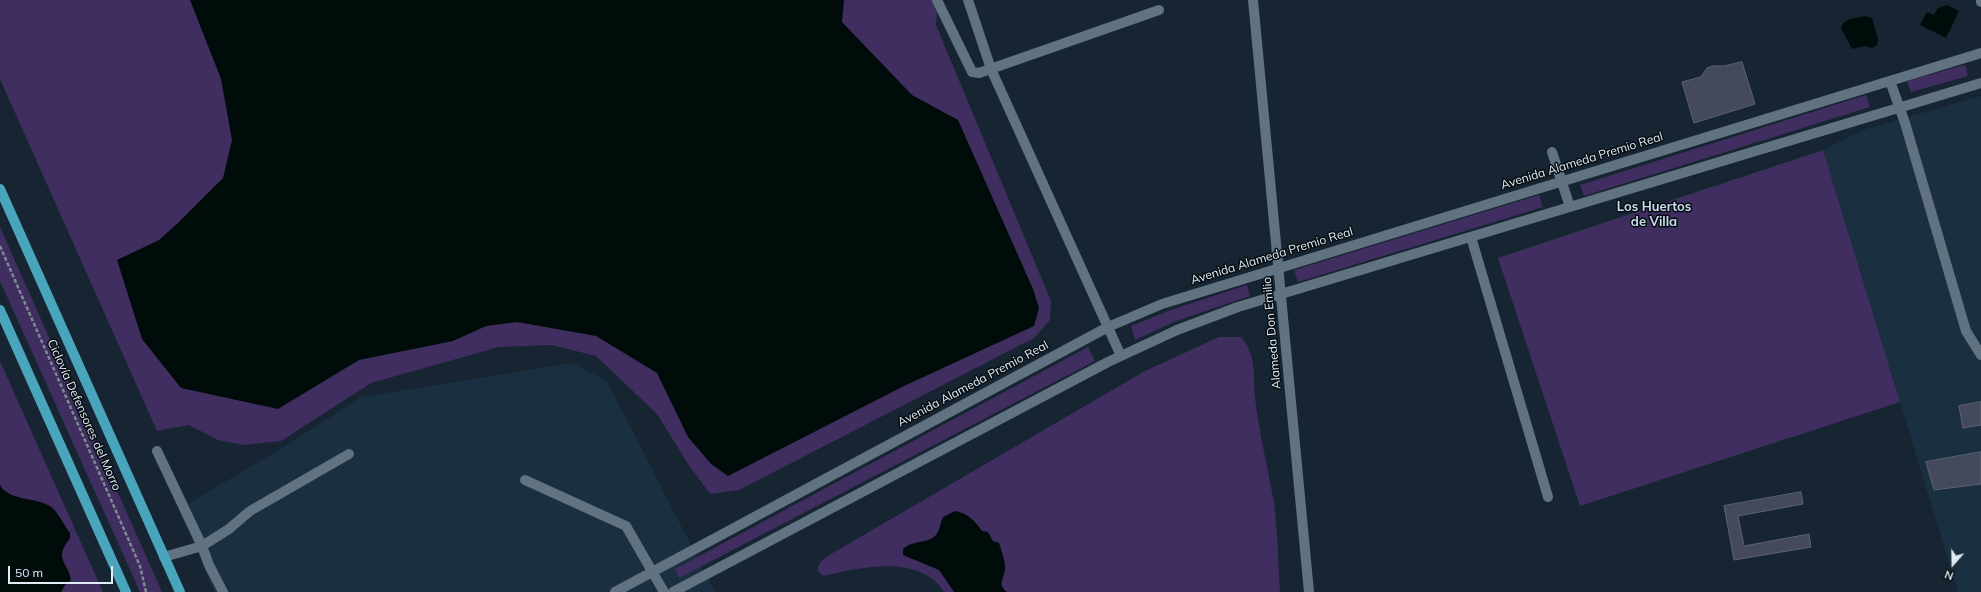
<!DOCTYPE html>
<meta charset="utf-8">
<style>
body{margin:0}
#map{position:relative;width:1981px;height:592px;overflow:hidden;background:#162531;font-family:Mulish,sans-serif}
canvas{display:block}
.north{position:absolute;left:1933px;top:544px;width:40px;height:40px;-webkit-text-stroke:3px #070e13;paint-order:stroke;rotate:200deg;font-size:11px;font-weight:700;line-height:16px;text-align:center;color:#e2ecf4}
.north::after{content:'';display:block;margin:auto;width:14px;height:18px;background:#e2ecf4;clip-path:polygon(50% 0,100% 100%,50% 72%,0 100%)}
.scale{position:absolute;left:8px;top:566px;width:105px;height:18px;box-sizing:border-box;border:2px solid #e2ecf4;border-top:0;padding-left:5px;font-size:12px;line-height:14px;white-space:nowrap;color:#e2ecf4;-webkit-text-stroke:3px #070e13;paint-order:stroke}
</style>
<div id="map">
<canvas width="1981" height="592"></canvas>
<div class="north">N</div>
<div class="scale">50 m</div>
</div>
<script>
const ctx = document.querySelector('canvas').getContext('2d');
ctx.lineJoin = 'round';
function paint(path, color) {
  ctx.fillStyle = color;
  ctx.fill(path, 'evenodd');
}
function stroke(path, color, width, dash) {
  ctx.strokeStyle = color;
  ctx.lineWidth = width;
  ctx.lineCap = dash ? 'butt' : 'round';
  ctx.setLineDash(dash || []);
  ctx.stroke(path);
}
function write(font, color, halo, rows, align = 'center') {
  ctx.font = font + ' Mulish,sans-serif';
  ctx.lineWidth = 3;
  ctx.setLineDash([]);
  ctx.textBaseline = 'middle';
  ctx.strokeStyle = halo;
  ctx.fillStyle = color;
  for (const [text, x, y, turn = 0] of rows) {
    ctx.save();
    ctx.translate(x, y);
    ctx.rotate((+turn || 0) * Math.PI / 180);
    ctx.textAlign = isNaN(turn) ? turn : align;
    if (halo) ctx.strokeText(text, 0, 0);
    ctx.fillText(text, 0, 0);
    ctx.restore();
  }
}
paint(new Path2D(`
 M1981,96V592H1958L1823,150L1863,130Z
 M572,363L607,381L715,592H214L179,509L282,448L361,397Z`), '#1a2f3f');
paint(new Path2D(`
 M0,0H938L936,25L1051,301L1050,320L1034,338L739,490L710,494L688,464L657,414L596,356L551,345L499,347L371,383L281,441L244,445L218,440L189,425L157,431L0,79Z
 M1965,65L1968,76L1911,92L1907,81Z
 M1866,95L1870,107L1584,196L1580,185Z
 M1823,150L1900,402L1580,506L1498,258Z
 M1539,195L1543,207L1298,282L1294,270Z
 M0,227L162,592H140L0,281Z
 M1247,285L1250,296L1176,321L1135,340L1131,326L1171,310Z
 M1219,337H1241C1257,355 1253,375 1255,397C1259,433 1268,468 1274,503C1278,532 1278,563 1280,592H944C919,553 860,568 823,576L817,570L821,561L831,554L1145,371Z
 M1088,347L1095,361L679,578L675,569Z
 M0,361L103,592H0Z`), '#3f2e5f');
paint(new Path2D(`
 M190,0H844L842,22L912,95L958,120L1033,289L1039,308L1034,326L904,386L728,476L711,464L688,437L657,373L596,336L517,322L486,326L453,341L359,360L278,409L181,388L142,339L117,260L159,240L178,223L223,178L232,140L221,79Z
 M1947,5L1959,11L1946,38L1920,25L1927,12L1934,15L1938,8Z
 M1865,16L1872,18L1878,39L1877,45L1872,48L1865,46L1852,49L1841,28C1843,18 1857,18 1865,16Z
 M0,485C9,501 34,497 50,506C58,511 64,526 70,533V538C53,560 68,561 71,580L65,585L61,592H0Z
 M955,511C969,514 974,520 982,531L988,532L993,541L999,543C1001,550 1006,562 1005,569C1004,579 997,584 1007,592H954L939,570L903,555V549C915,538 932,546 939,530C940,526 941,522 943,517Z`), '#000c0a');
const building = new Path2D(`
 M1742,62L1755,104L1694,123L1682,82L1701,77L1707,68L1712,66H1724Z
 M1981,402V425L1963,428L1959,406Z
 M1981,452V484L1934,490L1926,462Z
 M1801,492L1803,504L1738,516L1744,546L1809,534L1811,547L1734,560L1724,506Z`);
paint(building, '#444a5b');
stroke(building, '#5c6274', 1);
stroke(new Path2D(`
 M0,246L140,566L146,592`), '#7d8a94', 2.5, [4, 2]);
stroke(new Path2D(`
 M937,0L972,72L979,73L1159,10
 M968,0L991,69L1121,356
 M1253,0L1309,592
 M1981,0V2
 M1890,81L1905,123L1966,331L1981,355
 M1552,152L1570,207
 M1471,237L1548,497
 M157,451L202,546L229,529L250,511L349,454
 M525,480L626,526L664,592
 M164,557L202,546L209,565L223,592
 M615,592L1108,327L1162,304L1981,53
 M673,592L1108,362L1177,330L1238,307L1981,83`), '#617280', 10);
stroke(new Path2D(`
 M0,189L180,592
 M0,310L126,592`), '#49a5bc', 10);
write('12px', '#e2ecf4', '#070e13', [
 ["Avenida Alameda Premio Real",1582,161,-17],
 ["Avenida Alameda Premio Real",1272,256,-17],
 ["Alameda Don Emilio",1272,333,-95],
 ["Avenida Alameda Premio Real",973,384,-28],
 ["Ciclovía Defensores del Morro",84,415,66]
]);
write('bold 13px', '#cbdeee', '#070e13', [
 ["Los Huertos",1654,207],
 ["de Villa",1654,222]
]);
</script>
